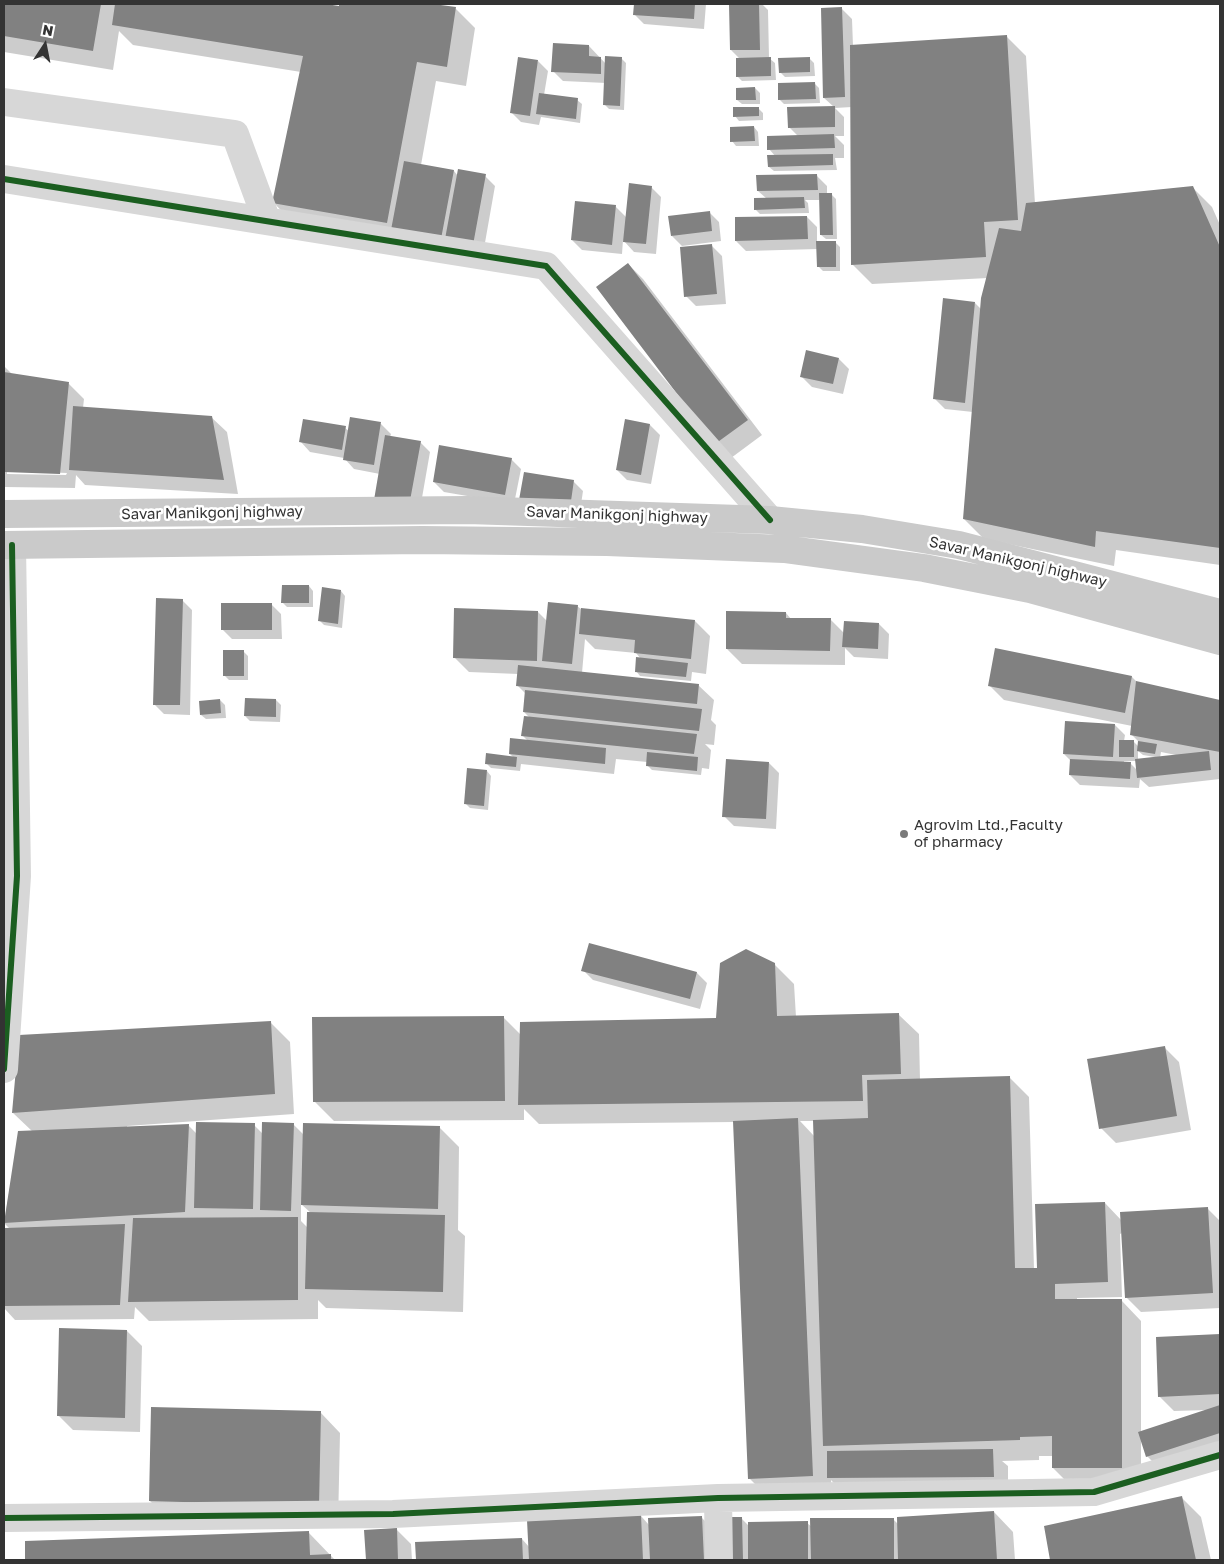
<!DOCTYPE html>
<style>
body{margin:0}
#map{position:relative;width:1224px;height:1564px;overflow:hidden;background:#fff;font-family:"Golos Text",sans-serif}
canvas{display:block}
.frame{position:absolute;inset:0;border:5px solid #333;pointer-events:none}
.north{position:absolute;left:20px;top:20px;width:50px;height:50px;-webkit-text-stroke:4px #fff;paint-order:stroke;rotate:11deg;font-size:14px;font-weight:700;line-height:20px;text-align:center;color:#333}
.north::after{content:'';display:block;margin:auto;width:18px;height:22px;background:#333;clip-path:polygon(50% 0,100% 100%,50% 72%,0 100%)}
</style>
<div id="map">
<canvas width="1224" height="1564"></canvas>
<div class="frame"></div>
<div class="north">N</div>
</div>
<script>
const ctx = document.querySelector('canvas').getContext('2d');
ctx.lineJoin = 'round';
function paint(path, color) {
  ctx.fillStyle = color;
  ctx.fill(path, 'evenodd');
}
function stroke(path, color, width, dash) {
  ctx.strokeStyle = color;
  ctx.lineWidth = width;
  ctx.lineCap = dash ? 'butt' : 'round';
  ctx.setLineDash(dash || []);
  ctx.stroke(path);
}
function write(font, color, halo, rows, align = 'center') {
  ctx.font = font + ' "Golos Text",sans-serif';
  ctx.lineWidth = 5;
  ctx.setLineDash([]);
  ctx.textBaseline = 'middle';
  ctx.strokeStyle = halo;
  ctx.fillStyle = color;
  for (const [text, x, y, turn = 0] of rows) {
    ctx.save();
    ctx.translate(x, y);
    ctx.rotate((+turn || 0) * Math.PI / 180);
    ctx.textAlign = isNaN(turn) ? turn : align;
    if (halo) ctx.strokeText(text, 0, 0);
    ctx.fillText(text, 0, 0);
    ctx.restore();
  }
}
paint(new Path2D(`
 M4,4H318L340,7L341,4H425L456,9L475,28L466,86L436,81L421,165L454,171L458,176H485L495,186L483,254L293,223L274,203L301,72L133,45L119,31L113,70L4,52Z
 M635,4H706L704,29L644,24L634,14Z
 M730,4H762L768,10L769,58L775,63L776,80L742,81L737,76L740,59L731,50Z
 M842,9L852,19L853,46L1006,36L1026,56L1035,204L1192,187L1212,207L1220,225V565L1116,550L1114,566L984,539L964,519L973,412L945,409L935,399L975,303L982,310L988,278L872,284L852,264V107L835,108L844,117V136H835L844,145V158H835L837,170L774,171L769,167L776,157L769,149L798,136L789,127L834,107L824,98Z
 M589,46L606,64L621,58L626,63L624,110L609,109L605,105L606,83L563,81L553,71Z
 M809,58L814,63L815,76L785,77L780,72Z
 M538,61L548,71L544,95L577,100L582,104L580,123L541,117L539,125L521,122L511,112Z
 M815,84L819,88L820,103L784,104L779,99Z
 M755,88L760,93V104H742L737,100Z
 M758,108L763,113V120L739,121L735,116Z
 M754,127L758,132L759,146H736L732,141Z
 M817,176L827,186V194H831L836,199L837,239H826L821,235L820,200H805L808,203L809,213L760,214L755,209L767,199L758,191Z
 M651,187L661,197L656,254L634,252L623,240L622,254L582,250L572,240L615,206L627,218Z
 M709,212L719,222L721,241L682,246L672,236Z
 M807,217L817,227V243L835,242L840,247V271H823L818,266V249L746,251L736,241Z
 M712,246L722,256L726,304L696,306L686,296Z
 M628,264L643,279L762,435L731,458L716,444Z
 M839,359L849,369L843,394L812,387L802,377Z
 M4,366L13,375L69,384L84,399L83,408L211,417L227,432L238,494L85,485L76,475L75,488L5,487L4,491ZM7,471L67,473L66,475L7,474Z
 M351,418L381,424L391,434L390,437L420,442L430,452L419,515L380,474L354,469L344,458L310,452L301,442L345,428L349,431Z
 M626,421L650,425L660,435L651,484L627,480L617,470Z
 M511,459L521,469L514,504L444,492L434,482Z
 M525,473L573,481L583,491L579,518Z
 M309,586L313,591V607H287L282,602Z
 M341,591L345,596L342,628L324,625L320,621Z
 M182,600L192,610L190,715L164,714L154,704Z
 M271,604L281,614L282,639H232L222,629Z
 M577,606L581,609L695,621L710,636L706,674L692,672L691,681L640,676L636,671L641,659L636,653L595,649L585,639L582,673L698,685L714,700L711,720L716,725L714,745L705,744L711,750L709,769L702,768L701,775L652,770L647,765V762L616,759L614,774L521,764L520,771L491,768L487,764L513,757L510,754L528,741L523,736L530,718L524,712L526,694L517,685L518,674L469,672L454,657L538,612L548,622Z
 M786,613L791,619H830L844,633L879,624L889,634L888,659L854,657L845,648V665L742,664L727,649Z
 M243,651L248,656V680H229L224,675Z
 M1132,677L1137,682L1220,702V779L1149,787L1140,779L1139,788L1080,785L1070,775L1071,761L1064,754L1115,725L1125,735L1124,741H1133L1139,747V742L1131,734L1132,726L1004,700L989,685ZM1138,751L1143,755L1155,757L1138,760ZM1161,752L1176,755L1160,758ZM1124,761H1137L1138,771L1130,763H1124Z
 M220,700L225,705L226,718L206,719L201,715Z
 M276,700L281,705L280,722L250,721L245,716Z
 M769,763L779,773L776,829L734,826L724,816Z
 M487,771L491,776L488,810L470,808L465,803Z
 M774,964L794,984L796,1017L899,1015L919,1034L920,1080L1009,1077L1029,1097L1034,1269H1038L1105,1203L1122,1221L1208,1209L1220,1221V1308L1141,1312L1126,1297L1122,1233L1120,1234L1122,1297L1077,1298V1301H1122L1141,1321V1433L1208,1410L1174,1411L1159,1396L1157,1338L1220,1336V1445L1157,1466L1147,1456L1141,1438V1488H1073L1053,1468V1456H1039V1460L1002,1461L1008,1466V1491L843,1493L831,1480L832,1496L769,1498L749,1478L735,1122L539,1124L524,1109V1120L334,1121L314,1101L503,1017L521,1035L717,1019ZM800,1121H815V1137Z
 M583,970L697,973L707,983L700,1009L593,980Z
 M270,1022L290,1042L294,1114L127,1126V1128L188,1125L197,1134L254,1125L263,1134L293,1124L304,1135L440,1128L459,1147L458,1230L465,1236L463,1312L326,1308L318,1300V1319L149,1321L135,1307L134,1319L15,1320L4,1308V1263L6,1229H10L4,1223L19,1133L33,1132L13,1113ZM301,1204L311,1213L308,1228L301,1221Z
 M1164,1047L1179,1062L1191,1130L1116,1143L1101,1128Z
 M127,1331L142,1346L140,1432L73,1430L58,1415Z
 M321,1413L340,1433L338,1525L170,1521L150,1501Z
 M1181,1497L1201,1517L1211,1560H1052L1046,1527Z
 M994,1512L1013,1532L1015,1560H730L742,1519L749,1526L807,1523L812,1527L893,1519L898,1524Z
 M641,1516L649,1525L702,1518L717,1533L718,1560H417L416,1543L522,1539L530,1548Z
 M396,1529L411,1544L412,1560H367L366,1531Z
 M309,1533L335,1560H27L26,1542Z`), '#0003');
paint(new Path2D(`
 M4,4H101L93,51L4,36Z
 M115,4H326L339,6V4H433L456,7L447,67L417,62L387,223L272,203L303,56L112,25Z
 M634,4H695L694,19L633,15Z
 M729,4H759L760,50H730Z
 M842,7L845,97L823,98L821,8Z
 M1007,35L1018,220L984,222L986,257L851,265L850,45Z
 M553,43L589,45V56L601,57V74L551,72Z
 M605,56L622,57L620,106L603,105Z
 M518,57L538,60L530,116L510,113Z
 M771,57V76L736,77V58Z
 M810,57V72L779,73L778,58Z
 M815,82L816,99L778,100V83Z
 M755,87L756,100H736V88Z
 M539,93L578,98L576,119L536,114Z
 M835,106V127L788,128L787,107Z
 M733,107H759V116L733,117Z
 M754,126L755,141L730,142V127Z
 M834,134L835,148L767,150V136Z
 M833,154V165L768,167L767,155Z
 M404,161L454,170L441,239L391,230Z
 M458,169L486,174L473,245L445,239Z
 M817,174L818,190L757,191L756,175Z
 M629,183L652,186L646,244L623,242Z
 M1193,186L1220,247V548L1096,531L1095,547L963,519L981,298L999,228L1021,231L1026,203Z
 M819,193H832L833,235H820Z
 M804,197L805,208L754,210V198Z
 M575,201L616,205L612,245L571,240Z
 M710,211L712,231L671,236L668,216Z
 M807,216L808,239L735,241V217Z
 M816,241H836V267H817Z
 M712,244L717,294L684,297L680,247Z
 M628,263L748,420L715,444L596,287Z
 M943,298L975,302L965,403L933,399Z
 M806,350L839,358L833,384L800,377Z
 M4,372L69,382L60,474L4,472Z
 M73,406L212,416L224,480L69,470Z
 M350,417L381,422L374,465L343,460Z
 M303,419L346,426L342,450L299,442Z
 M625,419L650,424L641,475L616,470Z
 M385,435L421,441L409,506L374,500Z
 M439,445L512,458L505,495L433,482Z
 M524,472L574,480L570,508L519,500Z
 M282,585H309V603H281Z
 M322,587L341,590L338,624L318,621Z
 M156,598L183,599L180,705H153Z
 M548,602L578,605L572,664L542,661Z
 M221,603H272V630H221Z
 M454,608L538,611L537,661L453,658Z
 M581,608L695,620L691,659L634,653L635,640L579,634Z
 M726,611L786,612V618H831L830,651L726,649Z
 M844,621L879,623L878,649L842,647Z
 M995,648L1132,676L1125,713L988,686Z
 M223,650H244V676H223Z
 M636,657L688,663L686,677L635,672Z
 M518,665L699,684L697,704L516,686Z
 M1136,681L1220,700V752L1130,735Z
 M525,690L702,709L699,731L523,712Z
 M245,698L276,699V717L244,716Z
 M220,699L221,713L200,715L199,701Z
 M524,716L697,734L694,754L521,736Z
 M1065,721L1115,724L1113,757L1063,754Z
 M510,738L606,748L605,764L509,754Z
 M1119,740H1134V757H1119Z
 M1138,741L1157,744L1155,754L1137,751Z
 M1209,751L1211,770L1137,778L1135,759Z
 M647,752L698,757L697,771L646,766Z
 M486,753L517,757L516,767L485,764Z
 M726,759L769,762L766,819L722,817Z
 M1070,759L1131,762L1130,779L1069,775Z
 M467,768L487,770L484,806L464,804Z
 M589,943L697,972L690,999L581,971Z
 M746,949L775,963L777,1016L899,1013L901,1074L862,1075L863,1101L518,1105L520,1022L716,1018L720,963Z
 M504,1016L505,1101L313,1102L312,1017Z
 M271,1021L275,1094L12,1113L19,1035Z
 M1165,1046L1177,1116L1099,1129L1087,1059Z
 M1010,1076L1015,1268H1037L1035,1204L1105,1202L1108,1282L1055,1284V1299H1122V1468H1052V1436L1020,1437V1440L823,1446L813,1120L868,1118L867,1080Z
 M798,1118L813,1476L748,1479L733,1121Z
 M196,1122L255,1123L253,1209L194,1208Z
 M262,1122L294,1123L291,1211L260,1210Z
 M303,1123L440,1126L438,1209L301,1205Z
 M189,1124L185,1212L4,1223L18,1131Z
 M1208,1207L1213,1293L1125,1298L1120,1212Z
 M307,1212L445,1215L443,1292L305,1289Z
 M298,1217V1300L128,1302L133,1218Z
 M125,1224L120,1305L4,1306L5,1228Z
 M59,1328L127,1330L125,1418L57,1416Z
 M1220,1334V1394L1158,1397L1156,1337Z
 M1220,1405V1433L1146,1457L1138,1432Z
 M151,1407L321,1411L319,1506L149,1501Z
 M993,1449L994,1477L827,1478V1451Z
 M1182,1496L1196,1560H1050L1044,1526Z
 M994,1511L997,1560H898L897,1517Z
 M641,1515L643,1560H529L527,1520Z
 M702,1516L704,1560H650L648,1518Z
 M729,1517H742L743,1560H729Z
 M810,1518H894V1560H811Z
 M808,1521V1560H748V1522Z
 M397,1528L398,1560H366L364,1530Z
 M309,1531L310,1555L331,1554V1560H25V1541Z
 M522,1538L523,1560H416L415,1542Z`), '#818181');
stroke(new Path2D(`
 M4,102L235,134L267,221
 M4,179L546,266L770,520
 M4,1069L17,876L12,545
 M718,1498L719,1560
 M4,1518L393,1514L718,1498L1094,1492L1220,1455`), '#d7d7d7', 28);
stroke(new Path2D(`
 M4,514L468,510L770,520L862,529L959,545L1220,613
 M4,545L422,540L607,542L784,549L924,568L1030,589L1220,641`), '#cacaca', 28);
stroke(new Path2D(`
 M4,179L546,266L770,520
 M4,1069L17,876L12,545
 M4,1518L393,1514L718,1498L1094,1492L1220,1455`), '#1b5e20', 6);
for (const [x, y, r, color] of [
 [904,834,5,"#7a7a7a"]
]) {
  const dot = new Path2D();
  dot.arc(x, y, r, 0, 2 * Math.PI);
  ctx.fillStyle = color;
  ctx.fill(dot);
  stroke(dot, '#fff', 2);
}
write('15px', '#333', '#fff', [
 ["Savar Manikgonj highway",212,513,-1],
 ["Savar Manikgonj highway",617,515,2],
 ["Savar Manikgonj highway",1018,562,13]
]);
write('15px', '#333', '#fff', [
 ["Agrovim Ltd.,Faculty",914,825],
 ["of pharmacy",914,842]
], 'left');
</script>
